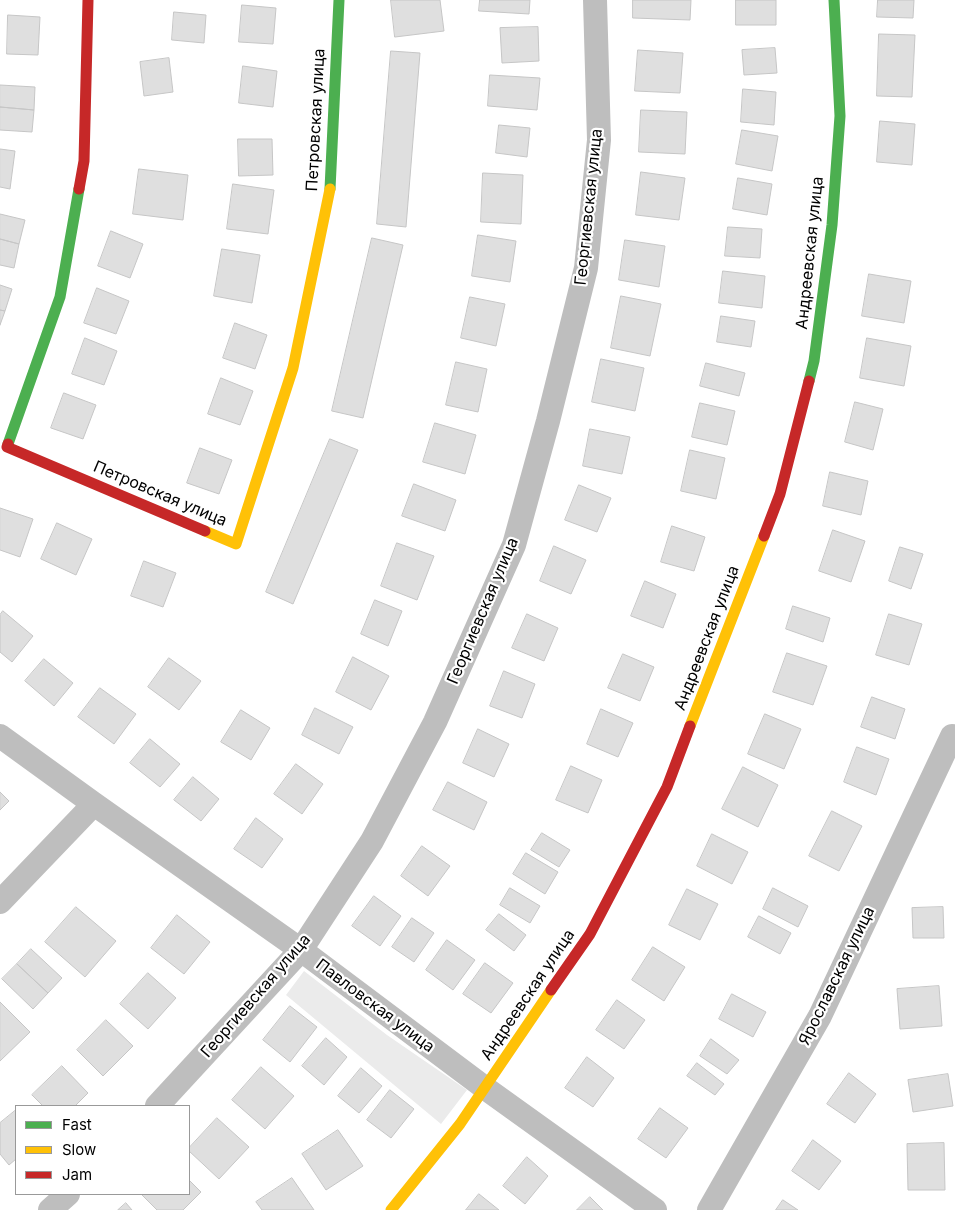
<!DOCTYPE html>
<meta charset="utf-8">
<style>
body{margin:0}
#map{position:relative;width:955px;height:1210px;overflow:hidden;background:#fff;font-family:Inter,sans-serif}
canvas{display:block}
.legend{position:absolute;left:15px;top:1105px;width:175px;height:90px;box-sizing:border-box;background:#fff;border:1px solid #999;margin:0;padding:6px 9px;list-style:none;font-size:15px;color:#000}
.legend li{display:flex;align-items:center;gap:10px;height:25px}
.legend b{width:25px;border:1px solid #999}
</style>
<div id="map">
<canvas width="955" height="1210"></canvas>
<ul class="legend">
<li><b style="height:6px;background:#4caf50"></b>Fast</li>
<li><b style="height:6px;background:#ffc107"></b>Slow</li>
<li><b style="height:6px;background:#c62828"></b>Jam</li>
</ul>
</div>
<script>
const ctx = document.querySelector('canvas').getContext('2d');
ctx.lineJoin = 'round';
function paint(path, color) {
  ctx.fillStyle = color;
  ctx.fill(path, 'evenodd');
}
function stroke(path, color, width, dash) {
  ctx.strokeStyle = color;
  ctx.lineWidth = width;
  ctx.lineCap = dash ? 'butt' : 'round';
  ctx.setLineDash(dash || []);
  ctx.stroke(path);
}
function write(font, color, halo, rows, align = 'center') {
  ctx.font = font + ' Inter,sans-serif';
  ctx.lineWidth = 4.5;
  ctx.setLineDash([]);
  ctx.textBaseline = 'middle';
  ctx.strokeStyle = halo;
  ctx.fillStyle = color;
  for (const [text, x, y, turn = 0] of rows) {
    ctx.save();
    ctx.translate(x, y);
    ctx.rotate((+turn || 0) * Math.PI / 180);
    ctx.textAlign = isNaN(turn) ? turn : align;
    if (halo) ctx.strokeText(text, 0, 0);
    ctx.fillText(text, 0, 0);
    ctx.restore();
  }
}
paint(new Path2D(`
 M304,971L387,1035L467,1090L441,1124L286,995Z`), '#ebebeb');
const building = new Path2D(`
 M391,0H440L444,31L395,37Z
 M480,0H530L529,14L479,11Z
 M633,0H691L690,20L633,18Z
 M736,0H776V25H736Z
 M878,0H914L913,18L877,17Z
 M242,5L276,8L273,44L239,42Z
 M174,12L206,15L204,43L172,40Z
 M8,15L40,17L38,55L7,54Z
 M538,27L539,61L502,63L500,28Z
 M879,34L915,35L912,97L877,96Z
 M775,48L777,73L744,75L742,50Z
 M638,50L683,53L680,93L635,91Z
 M391,51L420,53L406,227L377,224Z
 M169,58L173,92L144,96L140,62Z
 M243,66L277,71L273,107L239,103Z
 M490,75L540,78L537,110L488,106Z
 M0,85L35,87L34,110L0,107Z
 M743,89L776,92L774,125L741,122Z
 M0,107L34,110L32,132L0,130Z
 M641,110L687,112L685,154L639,152Z
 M880,121L915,124L912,165L877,162Z
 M499,125L530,128L527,157L496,153Z
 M742,130L778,136L772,171L736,164Z
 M238,139H272L273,175L239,176Z
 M0,149L15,151L10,189L0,187Z
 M139,169L188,175L183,220L133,214Z
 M641,172L685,178L679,220L636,215Z
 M483,173L523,175L521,224L481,222Z
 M738,178L772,184L767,215L733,209Z
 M233,184L274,190L268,234L227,229Z
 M0,214L25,220L19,244L0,239Z
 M728,227L762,229L760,258L725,256Z
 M111,231L143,244L130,278L98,266Z
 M478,235L516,241L510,282L472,276Z
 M372,238L403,245L363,418L332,411Z
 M0,239L19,244L14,268L0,265Z
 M625,240L665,246L659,287L619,280Z
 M222,249L260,255L252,303L214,296Z
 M723,271L765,276L762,308L719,303Z
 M869,274L911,281L904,323L862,316Z
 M0,285L12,289L5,311L0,310Z
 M97,288L129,301L116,334L84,323Z
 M621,296L661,304L650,356L611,348Z
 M470,297L505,304L496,346L461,338Z
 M0,310L5,311L0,325Z
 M721,316L755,321L751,347L717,342Z
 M235,323L267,335L255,369L223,358Z
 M85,338L117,351L104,385L72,374Z
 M867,338L911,346L904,386L860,378Z
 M601,359L644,368L635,411L592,402Z
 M456,362L487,369L478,412L446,405Z
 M706,363L745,373L739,396L700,386Z
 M221,378L253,391L240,425L208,414Z
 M64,393L96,405L83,439L51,428Z
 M855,402L883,409L873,450L845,442Z
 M700,403L735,411L727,445L692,437Z
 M435,423L476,435L465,474L423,462Z
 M590,429L630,437L622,474L583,466Z
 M330,439L358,450L293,604L266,592Z
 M200,448L232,460L219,494L187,483Z
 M690,450L725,458L716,499L681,491Z
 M830,472L868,481L861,515L823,506Z
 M414,484L456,500L445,531L402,516Z
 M579,485L611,498L597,532L565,520Z
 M0,508L33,519L20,557L0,550Z
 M57,523L92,539L76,575L41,559Z
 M672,526L705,537L694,571L661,562Z
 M833,530L865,541L851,582L819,571Z
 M397,543L434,556L417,600L381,586Z
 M554,546L586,560L571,594L540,581Z
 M900,547L923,554L911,589L889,581Z
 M144,561L176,573L163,607L131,596Z
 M645,581L676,594L663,628L631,616Z
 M375,600L402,611L388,646L361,634Z
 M793,606L830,618L823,642L786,629Z
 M3,611L33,636L12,662L0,652V615Z
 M527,614L558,628L544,661L512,648Z
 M889,614L922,624L909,665L876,655Z
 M787,653L827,666L813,705L773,692Z
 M623,654L654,667L640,701L608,688Z
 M353,657L389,676L371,710L336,692Z
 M169,658L201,681L179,710L148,687Z
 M44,659L73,683L54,706L25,681Z
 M504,671L535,684L522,718L490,706Z
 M100,688L136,714L114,744L78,717Z
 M872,697L905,709L895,739L861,727Z
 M315,708L353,727L339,754L302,735Z
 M601,709L633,723L618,757L587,744Z
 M241,710L270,728L251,760L221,742Z
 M765,714L801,729L784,769L748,754Z
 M478,729L509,744L494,777L463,763Z
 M150,739L180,764L160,787L130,763Z
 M857,747L889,759L876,795L844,782Z
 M296,764L323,784L302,814L274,794Z
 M571,766L602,780L588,813L556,800Z
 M743,767L778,785L758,827L722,809Z
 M193,777L219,799L201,821L174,800Z
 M448,782L487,802L474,830L433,810Z
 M0,792L9,801L0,810Z
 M832,811L862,826L839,871L809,856Z
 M256,818L283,839L262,868L234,849Z
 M542,833L570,850L559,867L531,850Z
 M712,834L748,852L732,884L697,866Z
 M422,846L450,866L428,896L401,876Z
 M526,853L558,872L545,894L513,874Z
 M510,888L540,906L530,923L500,905Z
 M773,888L808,906L798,927L763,909Z
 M687,889L718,904L700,940L669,925Z
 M374,896L401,916L380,946L352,926Z
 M76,907L116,941L85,977L45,942Z
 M943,907L944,938H913L912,908Z
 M499,914L526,935L514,951L486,930Z
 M177,915L210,942L184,974L151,948Z
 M759,916L791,933L780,954L748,937Z
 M412,918L434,933L414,962L392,947Z
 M447,940L475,960L453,990L426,970Z
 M653,947L685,967L664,1001L632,980Z
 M31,949L62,978L48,993L17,964Z
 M485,963L513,983L491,1013L463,994Z
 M17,964L48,993L33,1009L2,979Z
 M148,973L176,998L148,1029L120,1004Z
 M939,986L942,1026L900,1029L897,989Z
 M732,994L766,1012L753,1037L719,1019Z
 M617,1000L645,1020L624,1049L596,1030Z
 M0,1002L30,1032L0,1061Z
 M290,1006L317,1027L290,1062L263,1040Z
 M106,1020L133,1046L103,1076L77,1050Z
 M326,1038L347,1057L324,1085L302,1066Z
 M711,1039L739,1060L727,1074L700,1056Z
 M587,1057L614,1078L593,1107L565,1088Z
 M697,1063L724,1084L715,1095L687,1076Z
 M62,1066L88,1093L75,1106H43L32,1095Z
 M261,1067L294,1096L265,1129L232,1100Z
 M361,1068L382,1086L359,1113L338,1096Z
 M849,1073L876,1094L855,1123L827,1104Z
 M948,1074L953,1106L913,1112L908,1080Z
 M390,1090L414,1109L391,1138L367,1120Z
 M660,1108L688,1128L666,1158L638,1139Z
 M16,1110V1159L9,1165L0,1154V1123Z
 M217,1118L249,1147L219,1179L189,1151V1148Z
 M338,1130L363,1166L326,1190L302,1154Z
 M813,1140L841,1161L819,1190L792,1171Z
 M944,1143L945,1190H908L907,1144Z
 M527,1157L548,1176L525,1204L503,1186Z
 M292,1178L314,1210H262L256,1202Z
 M189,1180L201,1192L183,1210H157L141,1194H189Z
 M479,1194L499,1210H466Z
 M590,1197L603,1210H577Z
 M783,1200L798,1210H776Z
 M126,1203L132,1210H118Z`);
paint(building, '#dfdfdf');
stroke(building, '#c6c6c6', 1);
stroke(new Path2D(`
 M0,736L94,804L301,950L485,1088L655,1210
 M0,902L94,804
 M157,1106L301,950L372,841L435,722L514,545L548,421L586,268L599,140L595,0
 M50,1210L68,1194
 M709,1210L820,1016L952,736`), '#bebebe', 24);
stroke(new Path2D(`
 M330,189L339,0
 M809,381L814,361L832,225L840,116L834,0
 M8,444L60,297L79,189`), '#4caf50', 11);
stroke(new Path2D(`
 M205,531L236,544L293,368L330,189
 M690,726L764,536
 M391,1210L460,1124L551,990`), '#ffc107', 11);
stroke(new Path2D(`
 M79,189L84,161L88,0
 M8,444L7,447L205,531
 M764,536L780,494L809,381
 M551,990L590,934L667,787L690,726`), '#c62828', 11);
write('16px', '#000', '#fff', [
 ["Петровская улица",316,120,-87],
 ["Георгиевская улица",589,207,-84],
 ["Андреевская улица",810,253,-84],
 ["Петровская улица",160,494,23],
 ["Георгиевская улица",483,611,-67],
 ["Андреевская улица",707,638,-69],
 ["Ярославская улица",837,976,-64],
 ["Андреевская улица",528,995,-56],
 ["Георгиевская улица",256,996,-49],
 ["Павловская улица",375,1006,37]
]);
</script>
